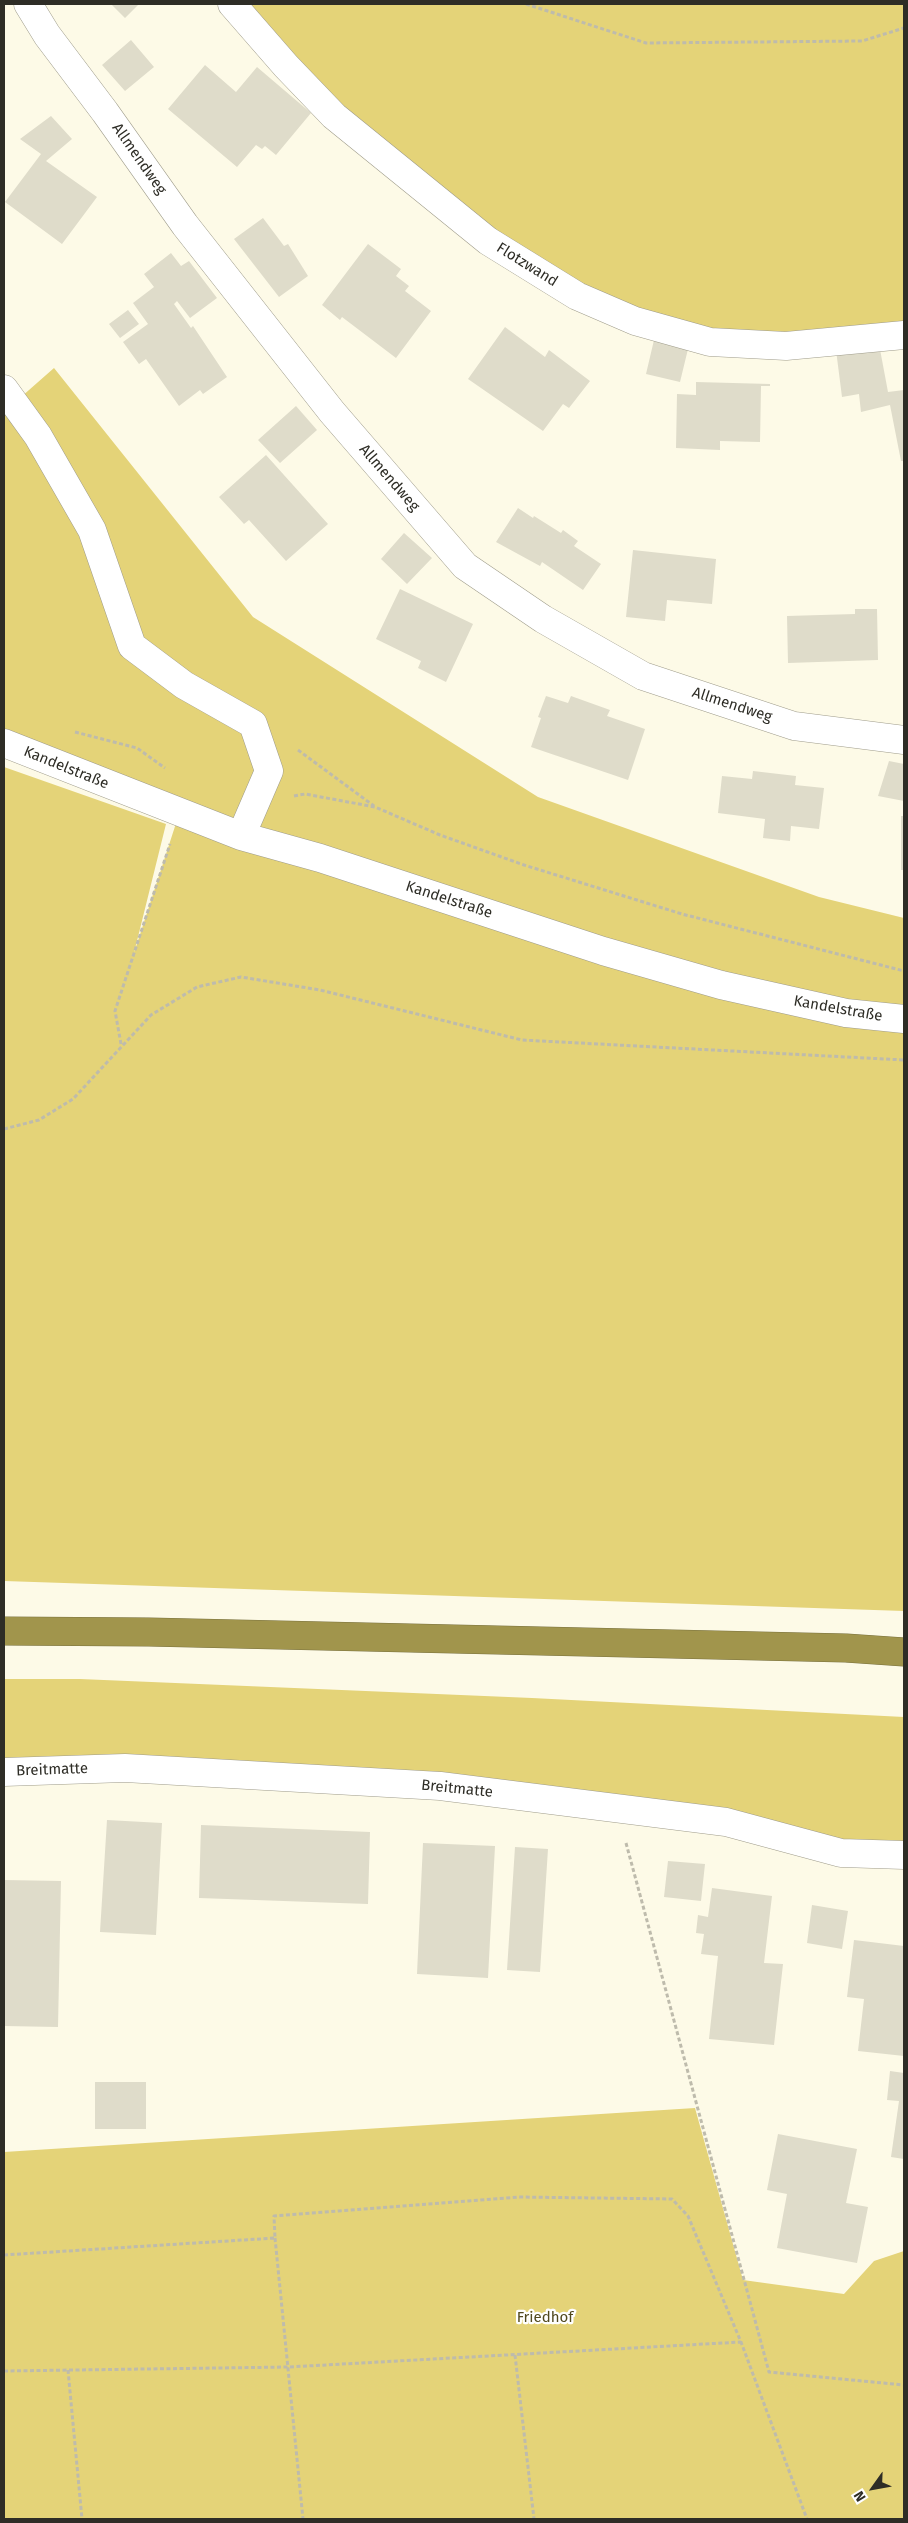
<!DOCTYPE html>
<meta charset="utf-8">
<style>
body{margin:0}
#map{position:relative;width:908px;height:2523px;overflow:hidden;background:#fdfae7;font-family:"Fira Sans",sans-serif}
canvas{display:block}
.frame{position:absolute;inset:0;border:5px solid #2e2d26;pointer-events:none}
.north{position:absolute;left:848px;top:2463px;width:50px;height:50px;-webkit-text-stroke:4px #fff;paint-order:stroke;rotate:238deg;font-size:14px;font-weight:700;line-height:20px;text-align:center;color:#2e2d26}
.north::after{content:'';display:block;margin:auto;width:18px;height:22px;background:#2e2d26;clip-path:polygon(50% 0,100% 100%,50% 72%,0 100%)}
</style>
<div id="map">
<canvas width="908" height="2523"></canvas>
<div class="frame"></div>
<div class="north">N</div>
</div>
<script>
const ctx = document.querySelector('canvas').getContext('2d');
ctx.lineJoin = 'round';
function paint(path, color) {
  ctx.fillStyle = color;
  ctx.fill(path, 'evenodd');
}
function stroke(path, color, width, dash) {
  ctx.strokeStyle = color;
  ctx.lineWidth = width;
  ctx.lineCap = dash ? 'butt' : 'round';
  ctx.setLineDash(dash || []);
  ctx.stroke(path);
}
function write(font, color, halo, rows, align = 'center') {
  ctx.font = font + ' "Fira Sans",sans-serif';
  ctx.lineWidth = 4.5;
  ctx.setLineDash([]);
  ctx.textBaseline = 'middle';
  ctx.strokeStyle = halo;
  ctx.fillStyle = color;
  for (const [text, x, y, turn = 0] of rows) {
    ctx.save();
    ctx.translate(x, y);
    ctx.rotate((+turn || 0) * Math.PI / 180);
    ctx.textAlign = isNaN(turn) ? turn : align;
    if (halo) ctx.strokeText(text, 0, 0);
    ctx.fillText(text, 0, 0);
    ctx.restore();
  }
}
paint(new Path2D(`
 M232,4H904V335L710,342L488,241Z
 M54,368L253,617L538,797L819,897L904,918V1611L4,1581V767L166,824L134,953L179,814L4,743V412Z
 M4,1679H80L532,1698L904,1717V1855L440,1786L4,1772Z
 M695,2108L743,2280L844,2294L874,2261L904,2251V2519H4V2152Z`), '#e4d378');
paint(new Path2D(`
 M111,4H139L125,18Z
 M131,40L154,67L125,91L102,65Z
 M205,65L236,92L257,67L311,113L276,155L265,146L262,149L256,145L237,167L168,109Z
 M51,116L72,139L46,161L97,197L62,244L5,202L41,154L20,139Z
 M263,218L284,246L288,244L308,276L279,297L234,239Z
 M368,244L401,269L396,276L409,286L405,291L431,311L396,358L342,317L340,320L322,305Z
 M171,253L181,266L189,261L217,298L190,318L177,301L174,304L191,328L193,326L227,377L203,394L200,390L179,406L146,359L139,364L123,342L148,324L133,303L154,287L144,274Z
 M128,310L139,324L120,338L109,324Z
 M505,327L545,357L549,350L590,381L569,408L563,404L543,431L468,379Z
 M654,340L688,349L680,382L646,374Z
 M879,344L888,392L904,390V461H901L890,405L861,412L859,394L842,397L836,350Z
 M696,382L770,384V386H761L760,442L720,441V450L676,448L677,394L696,395Z
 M296,406L317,430L280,463L258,440Z
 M266,455L328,524L286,561L249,520L244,524L219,497Z
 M518,508L533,518L534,516L561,533L563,530L578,541L574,546L601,564L583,590L542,562L540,566L496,542Z
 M404,533L432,558L407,584L381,559Z
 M633,550L716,559L712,604L667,600L665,621L626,617Z
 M400,589L473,624L446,682L418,668L421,661L376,639Z
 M855,609H877L878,660L788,663L787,616L855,614Z
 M546,696L568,703L571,696L610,710L607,716L645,729L628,780L531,747L541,718L538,717Z
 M889,761L904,764V801L878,796Z
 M753,771L796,776L795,785L824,788L819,829L791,826L790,841L763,838L765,819L718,813L722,776L752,779Z
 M901,816H904V870H901Z
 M107,1820L162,1823L156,1935L100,1932Z
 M201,1825L370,1832L368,1904L199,1898Z
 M423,1843L495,1846L488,1978L417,1974Z
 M515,1847L548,1849L540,1972L507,1970Z
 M668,1861L705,1864L701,1901L664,1897Z
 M4,1880L61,1881L58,2027L4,2026Z
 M712,1888L772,1896L764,1963L783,1964L774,2045L709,2039L718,1956L701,1954L704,1934L696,1933L698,1915L708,1917Z
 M812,1905L848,1911L842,1949L807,1943Z
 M854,1940L904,1946V2056L858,2051L864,1999L847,1997Z
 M890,2071L904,2073V2159L891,2157L899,2101L887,2100Z
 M95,2082H146V2129H95Z
 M778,2134L857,2149L846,2203L868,2207L857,2263L777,2248L787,2194L767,2190Z`), '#dfdcca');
const minor = new Path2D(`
 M28,4L47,35L105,112L185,225L332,412L465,566L543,619L643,676L794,726L904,740
 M232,4L286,66L334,116L488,241L577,296L635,321L710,342L786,346L904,335
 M4,389L38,436L92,530L132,646L184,685L253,724L269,771L241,836
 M4,743L241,836L320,858L603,951L721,985L846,1013L904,1019
 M4,1772L125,1768L440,1786L726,1822L841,1853L904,1855`);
const highway = new Path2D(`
 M4,1631L149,1632L846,1648L904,1652`);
stroke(minor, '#9f9c8b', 29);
stroke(highway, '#79713f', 29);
stroke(new Path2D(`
 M526,4L646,43L862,41L904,28
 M75,732L137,748L165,768
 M298,750L374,806
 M294,796L305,794L375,807L440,835L524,865L682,914L904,971
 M121,1044L115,1011L170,844
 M4,1129L39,1120L73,1099L151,1015L197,987L241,977L320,990L522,1040L904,1060
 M626,1843L769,2372L904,2385
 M275,2238L303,2519
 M4,2255L275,2238L274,2216L519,2197L672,2199L688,2216L741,2342L807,2519
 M515,2355L534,2519
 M68,2370L82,2519
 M4,2371L289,2367L741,2342`), '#bebbac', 3, [4, 2.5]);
stroke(minor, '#fff', 28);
stroke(highway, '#a1954c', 28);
write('15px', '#2e2d26', '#fff', [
 ["Allmendweg",139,159,55],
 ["Flotzwand",527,265,32],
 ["Allmendweg",389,478,49],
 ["Allmendweg",732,705,18],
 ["Kandelstraße",66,768,22],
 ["Kandelstraße",449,900,18],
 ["Kandelstraße",838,1009,10],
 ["Breitmatte",52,1770,-2],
 ["Breitmatte",457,1789,6]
]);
write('15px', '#51491e', '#fff', [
 ["Friedhof",545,2318]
]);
</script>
